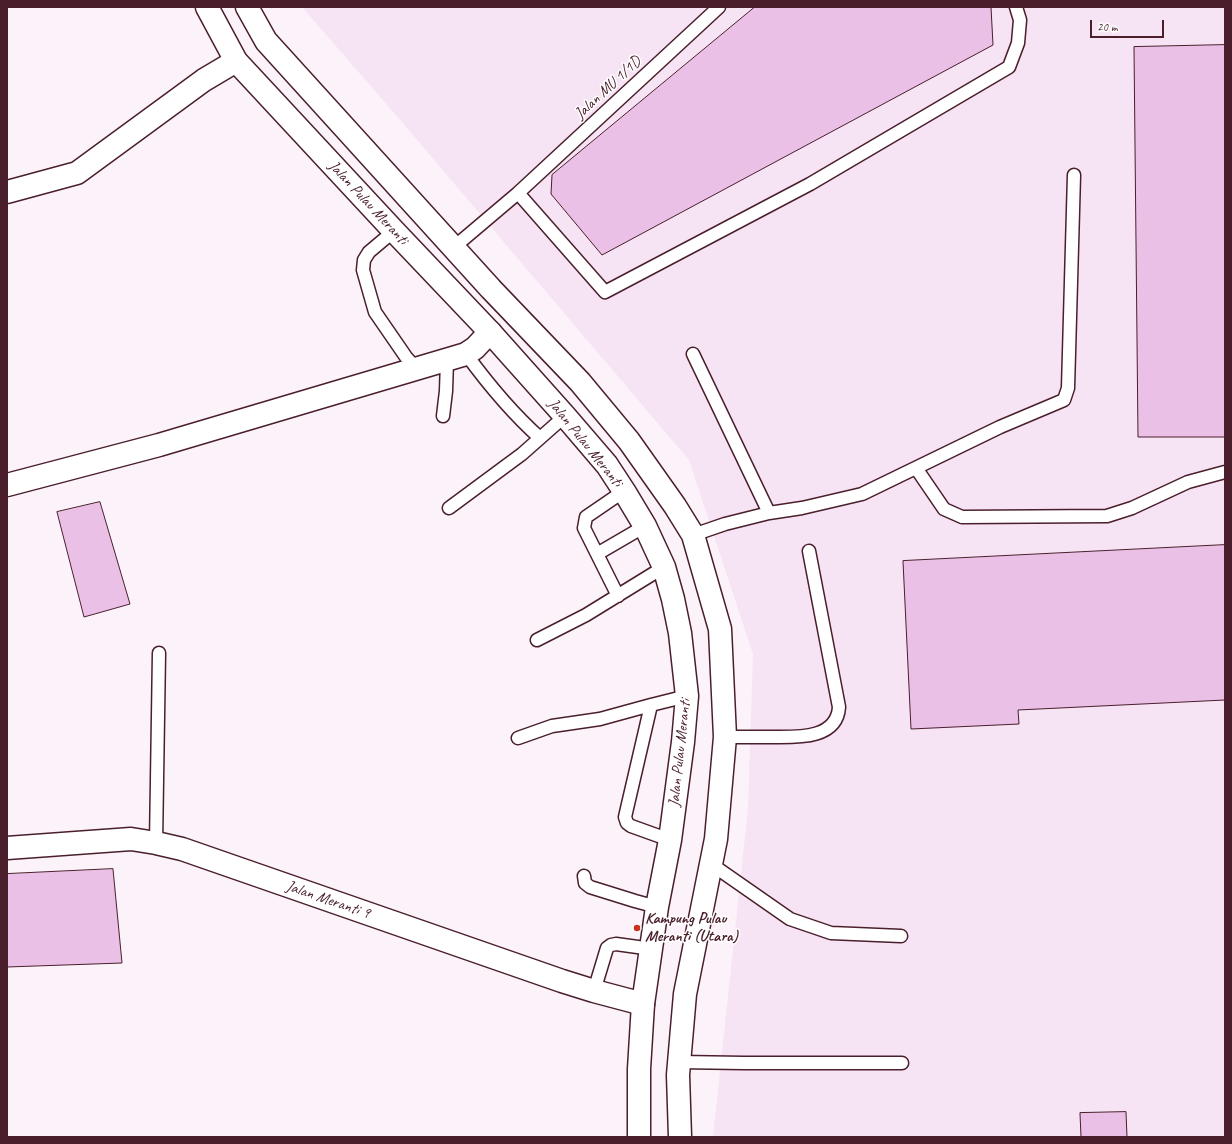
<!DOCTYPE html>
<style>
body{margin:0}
#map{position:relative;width:1232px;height:1144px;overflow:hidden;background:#fbf2fa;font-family:Caveat,sans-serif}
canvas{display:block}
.frame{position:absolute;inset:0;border:8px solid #4a1f2b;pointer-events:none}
.scale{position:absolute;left:1090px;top:20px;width:74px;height:18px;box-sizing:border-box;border:2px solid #4a1f2b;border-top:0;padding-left:5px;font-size:12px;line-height:14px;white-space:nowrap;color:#4a1f2b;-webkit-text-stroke:3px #fff;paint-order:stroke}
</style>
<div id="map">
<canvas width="1232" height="1144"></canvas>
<div class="frame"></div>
<div class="scale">20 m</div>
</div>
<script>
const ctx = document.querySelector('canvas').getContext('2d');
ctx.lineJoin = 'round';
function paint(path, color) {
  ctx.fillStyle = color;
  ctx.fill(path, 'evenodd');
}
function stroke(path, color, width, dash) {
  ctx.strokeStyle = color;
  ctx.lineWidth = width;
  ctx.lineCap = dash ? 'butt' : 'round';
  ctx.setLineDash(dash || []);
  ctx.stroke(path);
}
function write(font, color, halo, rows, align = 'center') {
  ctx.font = font + ' Caveat,sans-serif';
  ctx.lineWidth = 3;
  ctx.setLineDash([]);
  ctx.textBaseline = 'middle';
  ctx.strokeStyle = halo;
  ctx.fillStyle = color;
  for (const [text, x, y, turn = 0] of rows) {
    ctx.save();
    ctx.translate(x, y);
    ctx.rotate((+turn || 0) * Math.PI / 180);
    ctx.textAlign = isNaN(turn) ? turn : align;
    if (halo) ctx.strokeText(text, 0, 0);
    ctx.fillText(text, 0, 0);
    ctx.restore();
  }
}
paint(new Path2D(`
 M302,7H1225V1137H713L748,809L753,654L689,460L396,115Z`), '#f6e3f4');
const building = new Path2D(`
 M755,7H991L993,45L602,255L551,194L552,175Z
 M1225,45V437H1138L1134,47Z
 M100,502L130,604L84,617L57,512Z
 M1225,545V700L1018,710L1019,724L911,729L903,561Z
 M113,869L122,963L7,967V874Z
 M1126,1112L1127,1137H1081L1080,1113Z`);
paint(building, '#eac0e7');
stroke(building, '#4a1f2b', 1);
const lane = new Path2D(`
 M518,193L719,7
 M394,231L369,252L364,260L363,270L375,312L406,357L417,369
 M453,248L518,193L605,292L810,184L1009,67L1018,43L1020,20L1016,7
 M466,354C488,384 512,413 540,438
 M693,354L769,513
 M443,416L446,391L447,360
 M916,468L944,509L962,517L1107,516L1132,508L1188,482L1225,472
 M449,508L522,454L565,416
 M693,535L725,524L769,513L802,508L862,494L1000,427L1064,400L1068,388L1074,175
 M597,554L645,526
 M618,596L584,528L586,517L624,491
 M537,640L586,615L664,567
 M725,737C740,737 756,737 771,737C795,737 837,740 839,707L809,551
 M518,738L552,726L600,719L651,705
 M670,840L631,826L627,823L625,817L651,705L687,696
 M156,843L159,653
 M711,864L790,919L831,933L901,936
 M584,876L585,883L590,887L635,901L657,907
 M594,991L607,948L611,945L616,944L652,949
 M679,1062L744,1063H902`);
const street = new Path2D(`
 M7,192L77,173L204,80L236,61
 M7,485L159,445L466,354L475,348L490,332
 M7,848L131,839L156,843L182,849L562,981L594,991L643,1004`);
const primary = new Path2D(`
 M207,7L236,61L394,231L490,332L565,416L607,465L624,491L645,526L664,567L673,599L680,633L687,696L683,742L670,840L657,907L643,1004L639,1069V1137
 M247,7L266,41L491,289L580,382L629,441L675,506L693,535L720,629L725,737L716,839L685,994L678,1075L680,1137`);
stroke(lane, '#4a1f2b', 15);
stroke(street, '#4a1f2b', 25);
stroke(primary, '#4a1f2b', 25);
stroke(lane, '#fff', 12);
stroke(street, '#fff', 22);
stroke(primary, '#fff', 22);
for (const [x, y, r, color] of [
 [637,928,4,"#c8321e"]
]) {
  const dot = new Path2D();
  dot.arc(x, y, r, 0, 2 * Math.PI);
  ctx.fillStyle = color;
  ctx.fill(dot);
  stroke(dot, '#fff', 1.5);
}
write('16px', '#4a1f2b', '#fff', [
 ["Jalan MU 1/1D",608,88,-43],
 ["Jalan Pulau Meranti",368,203,47],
 ["Jalan Pulau Meranti",585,443,51],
 ["Jalan Pulau Meranti",680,753,-84],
 ["Jalan Meranti 9",328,900,19]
]);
write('bold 16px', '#4a1f2b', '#fff', [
 ["Kampung Pulau",645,919],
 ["Meranti (Utara)",645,937]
], 'left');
</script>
